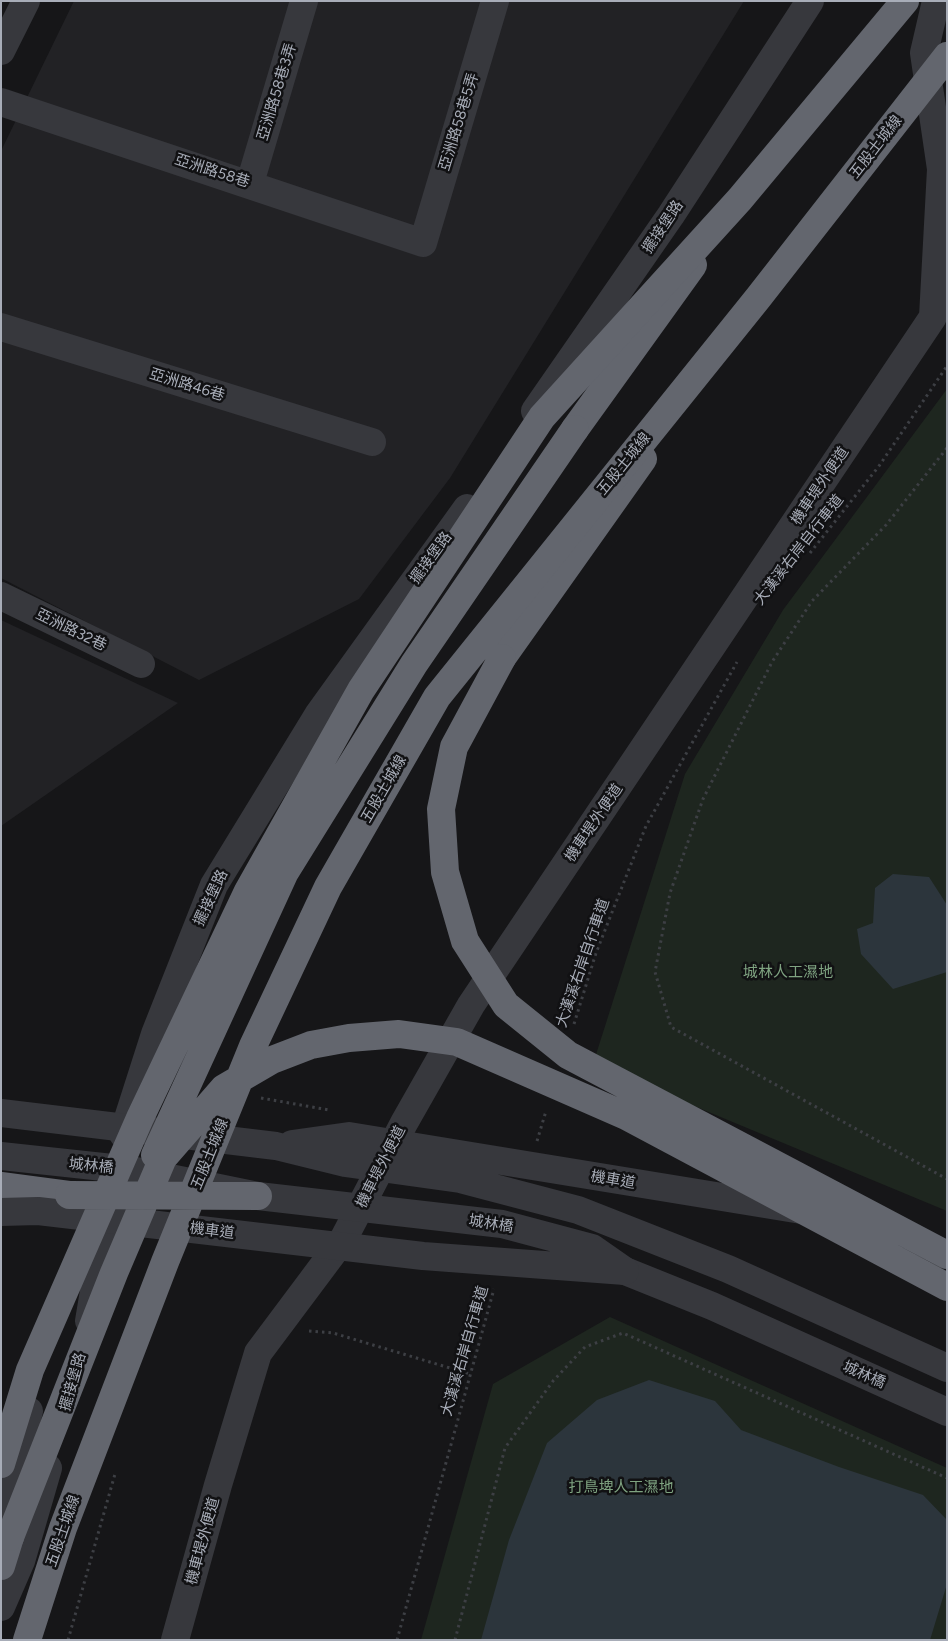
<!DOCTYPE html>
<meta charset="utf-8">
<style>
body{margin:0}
#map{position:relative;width:948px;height:1641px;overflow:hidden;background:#161618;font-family:Figtree,sans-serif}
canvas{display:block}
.frame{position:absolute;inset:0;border:2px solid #a8adb8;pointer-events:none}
</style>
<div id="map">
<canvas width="948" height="1641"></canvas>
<div class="frame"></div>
</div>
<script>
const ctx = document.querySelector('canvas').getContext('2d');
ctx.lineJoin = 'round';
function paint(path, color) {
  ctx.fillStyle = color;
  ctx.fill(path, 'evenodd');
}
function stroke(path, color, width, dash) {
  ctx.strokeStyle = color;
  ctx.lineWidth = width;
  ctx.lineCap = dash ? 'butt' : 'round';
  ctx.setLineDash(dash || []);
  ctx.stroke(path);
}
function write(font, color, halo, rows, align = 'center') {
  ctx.font = font + ' Figtree,"Noto Sans TC",sans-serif';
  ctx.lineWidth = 5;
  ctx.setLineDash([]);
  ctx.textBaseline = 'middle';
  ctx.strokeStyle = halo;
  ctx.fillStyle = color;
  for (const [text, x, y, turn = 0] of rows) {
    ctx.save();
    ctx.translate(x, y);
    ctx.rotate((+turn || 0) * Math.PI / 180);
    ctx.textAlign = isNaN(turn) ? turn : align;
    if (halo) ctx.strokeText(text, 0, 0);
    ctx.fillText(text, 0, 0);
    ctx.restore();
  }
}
paint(new Path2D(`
 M74,1H744L450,478L359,599L199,680L1,578V151Z
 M1,620L178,703L1,826Z`), '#222225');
paint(new Path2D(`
 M947,389V1211L593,1064L685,774L783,610Z
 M610,1317L947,1468V1640H421L493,1384Z`), '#1e261f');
paint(new Path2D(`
 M893,874L929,877L947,905V972L893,989L861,954L857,929L873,923L875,888Z
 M649,1380L715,1401L741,1430L839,1467L923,1495L947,1520V1584L930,1640H481L509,1540L547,1443L597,1400Z`), '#2c353c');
stroke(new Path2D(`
 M947,448L886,525L812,601L772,662L703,799L670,893L655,972L671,1027L947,1179
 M810,553L879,466L947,366
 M574,1024L596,953L646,826L737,662
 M261,1098L329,1110
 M537,1141L546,1111
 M309,1331L333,1333L470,1374
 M68,1640L115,1474
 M397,1640L494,1289
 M455,1640L505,1448L553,1381L585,1347L623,1333L947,1478`), '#3d3f44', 3, [2.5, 4]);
stroke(new Path2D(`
 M1,51L26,1
 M1,102L423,243L495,1
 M250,183L304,1
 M1,327L372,442
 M535,411L671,215L810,1
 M1,596L141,664
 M123,1134L155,1034L214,885L318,715L467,508
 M625,1271L712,1306L947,1412
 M89,1321L109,1201
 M1,1526L29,1411
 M1,1607L21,1561L48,1468
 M175,1640L218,1485L258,1353L344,1238L404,1123L471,1005L933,317L941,169L924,53L936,1`), '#37383d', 28);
stroke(new Path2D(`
 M575,429L693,265
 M502,658L643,459
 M1,1186L69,1195
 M1,1566L10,1537`), '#63666e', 28);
stroke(new Path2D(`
 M1,1113L276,1146L345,1163L460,1179L578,1210L728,1269L947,1368
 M292,1144L349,1136L881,1223
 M1,1156L131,1170L258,1196L502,1224L592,1248L625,1271
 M1,1212L38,1211L423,1256L625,1271`), '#37383d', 28);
stroke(new Path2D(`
 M502,658L454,747L441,809L445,872L465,941L506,1005L568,1055L947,1255
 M155,1155L285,872L414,664L575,429
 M69,1195L258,1196
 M1,1464L30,1370L140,1118L248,891L361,690L542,417L740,199L905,1
 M10,1537L114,1273L163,1158L224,1088L272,1060L311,1045L349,1038L399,1034L457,1042L626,1116L947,1287
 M27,1640L63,1528L165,1262L253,1046L328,887L437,697L758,298L947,56`), '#63666e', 28);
write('15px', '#a8adb8', '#111113', [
 ["亞洲路58巷3弄",277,92,-73],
 ["亞洲路58巷5弄",459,122,-73],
 ["五股土城線",876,147,-52],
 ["亞洲路58巷",212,171,18],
 ["擺接堡路",663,227,-56],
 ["亞洲路46巷",187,385,17],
 ["五股土城線",624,464,-51],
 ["機車堤外便道",820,486,-56],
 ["大漢溪右岸自行車道",799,550,-52],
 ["擺接堡路",431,558,-54],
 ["亞洲路32巷",71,630,26],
 ["五股土城線",384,789,-60],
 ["機車堤外便道",594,823,-56],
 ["擺接堡路",211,898,-65],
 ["大漢溪右岸自行車道",583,963,-71],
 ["五股土城線",210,1154,-68],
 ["城林橋",91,1166,6],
 ["機車堤外便道",381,1167,-63],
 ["機車道",613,1180,10],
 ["城林橋",491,1224,9],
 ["機車道",212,1231,7],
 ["大漢溪右岸自行車道",465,1351,-74],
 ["城林橋",864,1375,24],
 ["擺接堡路",73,1382,-74],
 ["五股土城線",63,1531,-71],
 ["機車堤外便道",203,1541,-75]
]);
write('15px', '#7fa381', '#111113', [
 ["城林人工濕地",788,973],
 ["打鳥埤人工濕地",621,1488]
]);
</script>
